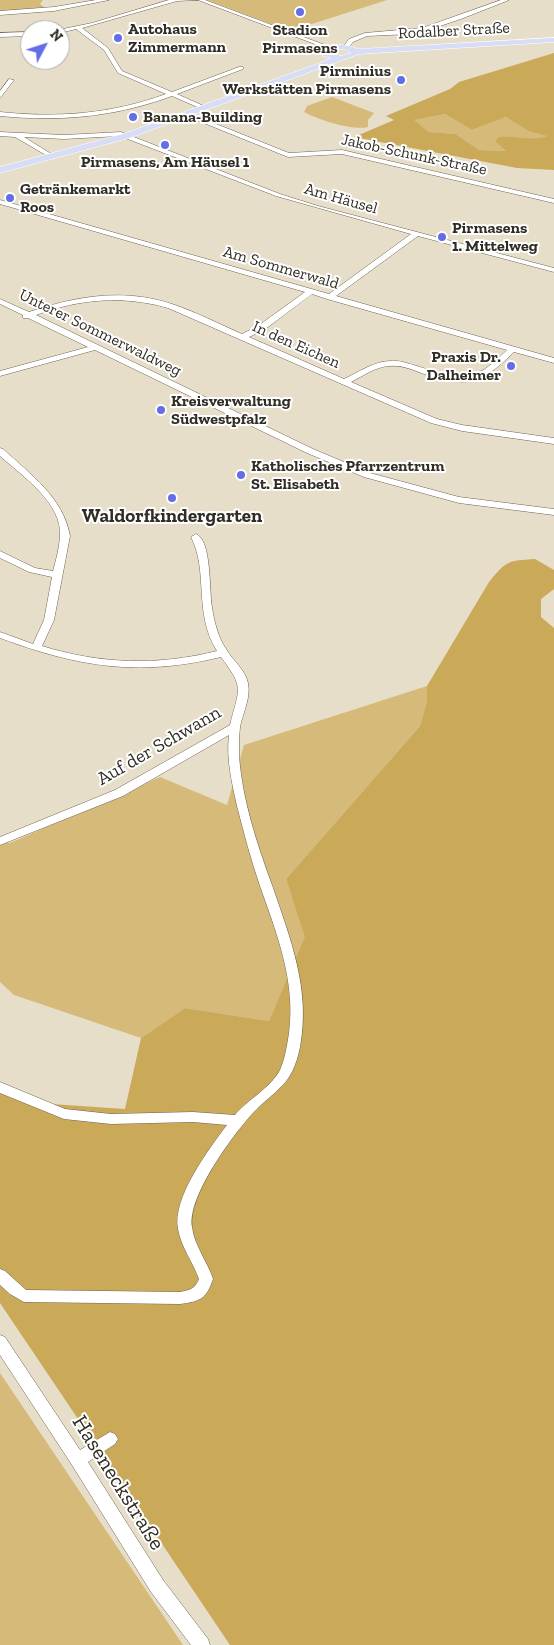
<!DOCTYPE html>
<meta charset="utf-8">
<style>
body{margin:0}
#map{position:relative;width:554px;height:1645px;overflow:hidden;background:#e7dec9;font-family:"Zilla Slab",serif}
canvas{display:block}
.north{position:absolute;left:20px;top:20px;width:50px;height:50px;box-sizing:border-box;background:#fff;border:1px solid #acaba8;border-radius:50%;rotate:50deg;font-size:14px;font-weight:700;line-height:20px;text-align:center;color:#302d25}
.north::after{content:'';display:block;margin:auto;width:18px;height:22px;background:#646de6;clip-path:polygon(50% 0,100% 100%,50% 72%,0 100%)}
</style>
<div id="map">
<canvas width="554" height="1645"></canvas>
<div class="north">N</div>
</div>
<script>
const ctx = document.querySelector('canvas').getContext('2d');
ctx.lineJoin = 'round';
function paint(path, color) {
  ctx.fillStyle = color;
  ctx.fill(path, 'evenodd');
}
function stroke(path, color, width, dash) {
  ctx.strokeStyle = color;
  ctx.lineWidth = width;
  ctx.lineCap = dash ? 'butt' : 'round';
  ctx.setLineDash(dash || []);
  ctx.stroke(path);
}
function write(font, color, halo, rows, align = 'center') {
  ctx.font = font + ' "Zilla Slab",serif';
  ctx.lineWidth = 4;
  ctx.setLineDash([]);
  ctx.textBaseline = 'middle';
  ctx.strokeStyle = halo;
  ctx.fillStyle = color;
  for (const [text, x, y, turn = 0] of rows) {
    ctx.save();
    ctx.translate(x, y);
    ctx.rotate((+turn || 0) * Math.PI / 180);
    ctx.textAlign = isNaN(turn) ? turn : align;
    if (halo) ctx.strokeText(text, 0, 0);
    ctx.fillText(text, 0, 0);
    ctx.restore();
  }
}
paint(new Path2D(`
 M0,0H43L40,4L45,8L0,11Z
 M207,0H387L290,31Z
 M332,97L374,113L368,120V127C353,131 319,120 304,112L307,106Z
 M445,114L472,130L506,117L547,136L536,140L496,141L506,151L479,150L456,134L429,132L413,120Z
 M427,686V701L420,726L286,879L306,937L269,1021L185,1008L141,1038L14,995L0,982V841L10,843L160,777L227,805L244,745Z
 M0,1373L183,1645H0Z`), '#d5ba7a');
paint(new Path2D(`
 M554,53V170L517,168L354,137L394,120L386,116L450,89L459,82ZM445,114L472,130L506,117L529,131L547,136C532,142 515,135 499,137L495,141L506,151L479,150L456,134L429,132L414,120Z
 M535,559L554,570V589L541,599V617L554,628V1645H230L0,1303V1088L36,1103L125,1109L141,1038L185,1008L269,1021L305,937L286,879L420,726L427,701V686L489,582C507,560 508,561 535,559Z`), '#caa959');
const minor = new Path2D(`
 M96,0H109L54,11L0,15V11L54,7Z
 M169,0H205L333,48L328,49L198,0L177,1L82,28L108,48L122,71L172,92L239,67H243V69L177,94L206,107V109H202L172,96C115,117 60,122 0,116V112C58,118 111,114 166,94L118,73L104,50L76,29L60,33V30H58L92,23Z
 M501,0H509L461,19L425,31L411,34L367,36L353,42L348,48L343,47L349,39L365,33L422,28Z
 M30,32V36L0,37V33Z
 M9,79L14,80L0,98V91Z
 M186,112L289,153L342,150L554,199V203L342,154L288,157L184,115L183,114Z
 M0,132L64,135L121,132L280,194L318,206L554,268V272L418,236L336,296L554,358V363L514,352C478,387 468,387 421,373C411,369 401,365 390,366C377,366 363,376 351,382L437,419L462,425L554,438V444L462,431L431,423L168,308C123,295 79,299 36,315L313,449L370,473L459,497L554,509V515L459,503L364,477L307,453L95,350L0,376V371L88,347L28,318H23V315L0,304V299L29,312C76,296 124,288 172,304C196,312 219,324 242,334L258,326L305,292L0,204V200L329,294L411,234L276,196L120,136L64,139L24,137L53,155L54,156L51,158L15,137L0,136ZM312,294L327,299L507,350C471,385 463,381 417,366C409,364 400,360 391,361C374,361 359,372 344,379L249,337L264,330Z
 M0,448L3,449C31,475 63,497 70,536L54,620L42,646C100,664 157,666 217,651C193,613 209,572 191,537L196,534C212,540 209,592 212,607C214,621 218,637 226,649C233,661 245,669 248,683C251,698 243,712 240,727C239,736 239,746 239,755C242,799 257,844 272,885C290,938 311,989 300,1047C292,1087 276,1088 252,1114C232,1136 187,1197 192,1227C194,1245 207,1261 213,1279C206,1299 201,1301 180,1304L24,1302L10,1294L0,1285V1269L5,1271L26,1290L180,1292C190,1290 195,1289 199,1279C193,1262 181,1247 178,1229C172,1198 209,1149 227,1125L193,1122L111,1124L64,1119L0,1093V1082L65,1109L111,1114L193,1112L235,1115C248,1099 270,1089 280,1070C285,1059 287,1046 289,1033C296,982 277,934 260,886C251,860 244,833 237,806C232,783 226,759 229,735L123,796L0,845V837L115,790L230,725C239,688 245,689 221,657C139,677 78,667 0,638V632L33,644L44,620L52,577L29,572L0,558V551L35,568L53,571C56,560 59,549 60,537C63,503 22,476 0,456Z
 M0,1335L5,1337L80,1450L110,1432L115,1434L118,1439L115,1444L88,1462L163,1580L208,1639L210,1645H191L151,1592L72,1465L0,1355Z`);
const major = new Path2D(`
 M554,38V42L359,54L129,138L0,173V167L123,134L320,63L331,58L323,56L321,51C332,42 345,44 358,49ZM334,49H345L351,53L341,56L329,52Z`);
stroke(minor, '#6c6453', 1);
stroke(major, '#fff', 1);
paint(minor, '#fff');
paint(major, '#d7dcf7');
for (const [x, y, r, color] of [
 [300,12,5,"#646de6"],
 [118,38,5,"#646de6"],
 [401,80,5,"#646de6"],
 [133,117,5,"#646de6"],
 [165,145,5,"#646de6"],
 [10,198,5,"#646de6"],
 [442,237,5,"#646de6"],
 [511,366,5,"#646de6"],
 [161,410,5,"#646de6"],
 [241,475,5,"#646de6"],
 [172,498,5,"#646de6"]
]) {
  const dot = new Path2D();
  dot.arc(x, y, r, 0, 2 * Math.PI);
  ctx.fillStyle = color;
  ctx.fill(dot);
  stroke(dot, '#fff', 2);
}
write('bold 16px', '#302d25', '#fff', [
 ["Autohaus",128,29],
 ["Zimmermann",128,47],
 ["Stadion",300,30,"center"],
 ["Pirmasens",300,48,"center"],
 ["Pirminius",391,71,"right"],
 ["Werkstätten Pirmasens",391,89,"right"],
 ["Banana-Building",143,117],
 ["Pirmasens, Am Häusel 1",165,162,"center"],
 ["Getränkemarkt",20,189],
 ["Roos",20,207],
 ["Pirmasens",452,228],
 ["1. Mittelweg",452,246],
 ["Praxis Dr.",501,357,"right"],
 ["Dalheimer",501,375,"right"],
 ["Kreisverwaltung",171,401],
 ["Südwestpfalz",171,419],
 ["Katholisches Pfarrzentrum",251,466],
 ["St. Elisabeth",251,484]
], 'left');
write('16px', '#302d25', '#fff', [
 ["Rodalber Straße",454,31,-3],
 ["Jakob-Schunk-Straße",414,155,12],
 ["Am Häusel",341,199,16],
 ["Am Sommerwald",281,268,16],
 ["Unterer Sommerwaldweg",100,333,26],
 ["In den Eichen",296,345,24]
]);
write('bold 19px', '#302d25', '#fff', [
 ["Waldorfkindergarten",172,517]
]);
write('19px', '#302d25', '#fff', [
 ["Auf der Schwann",159,746,-30]
]);
write('22px', '#302d25', '#fff', [
 ["Haseneckstraße",118,1483,58]
]);
</script>
